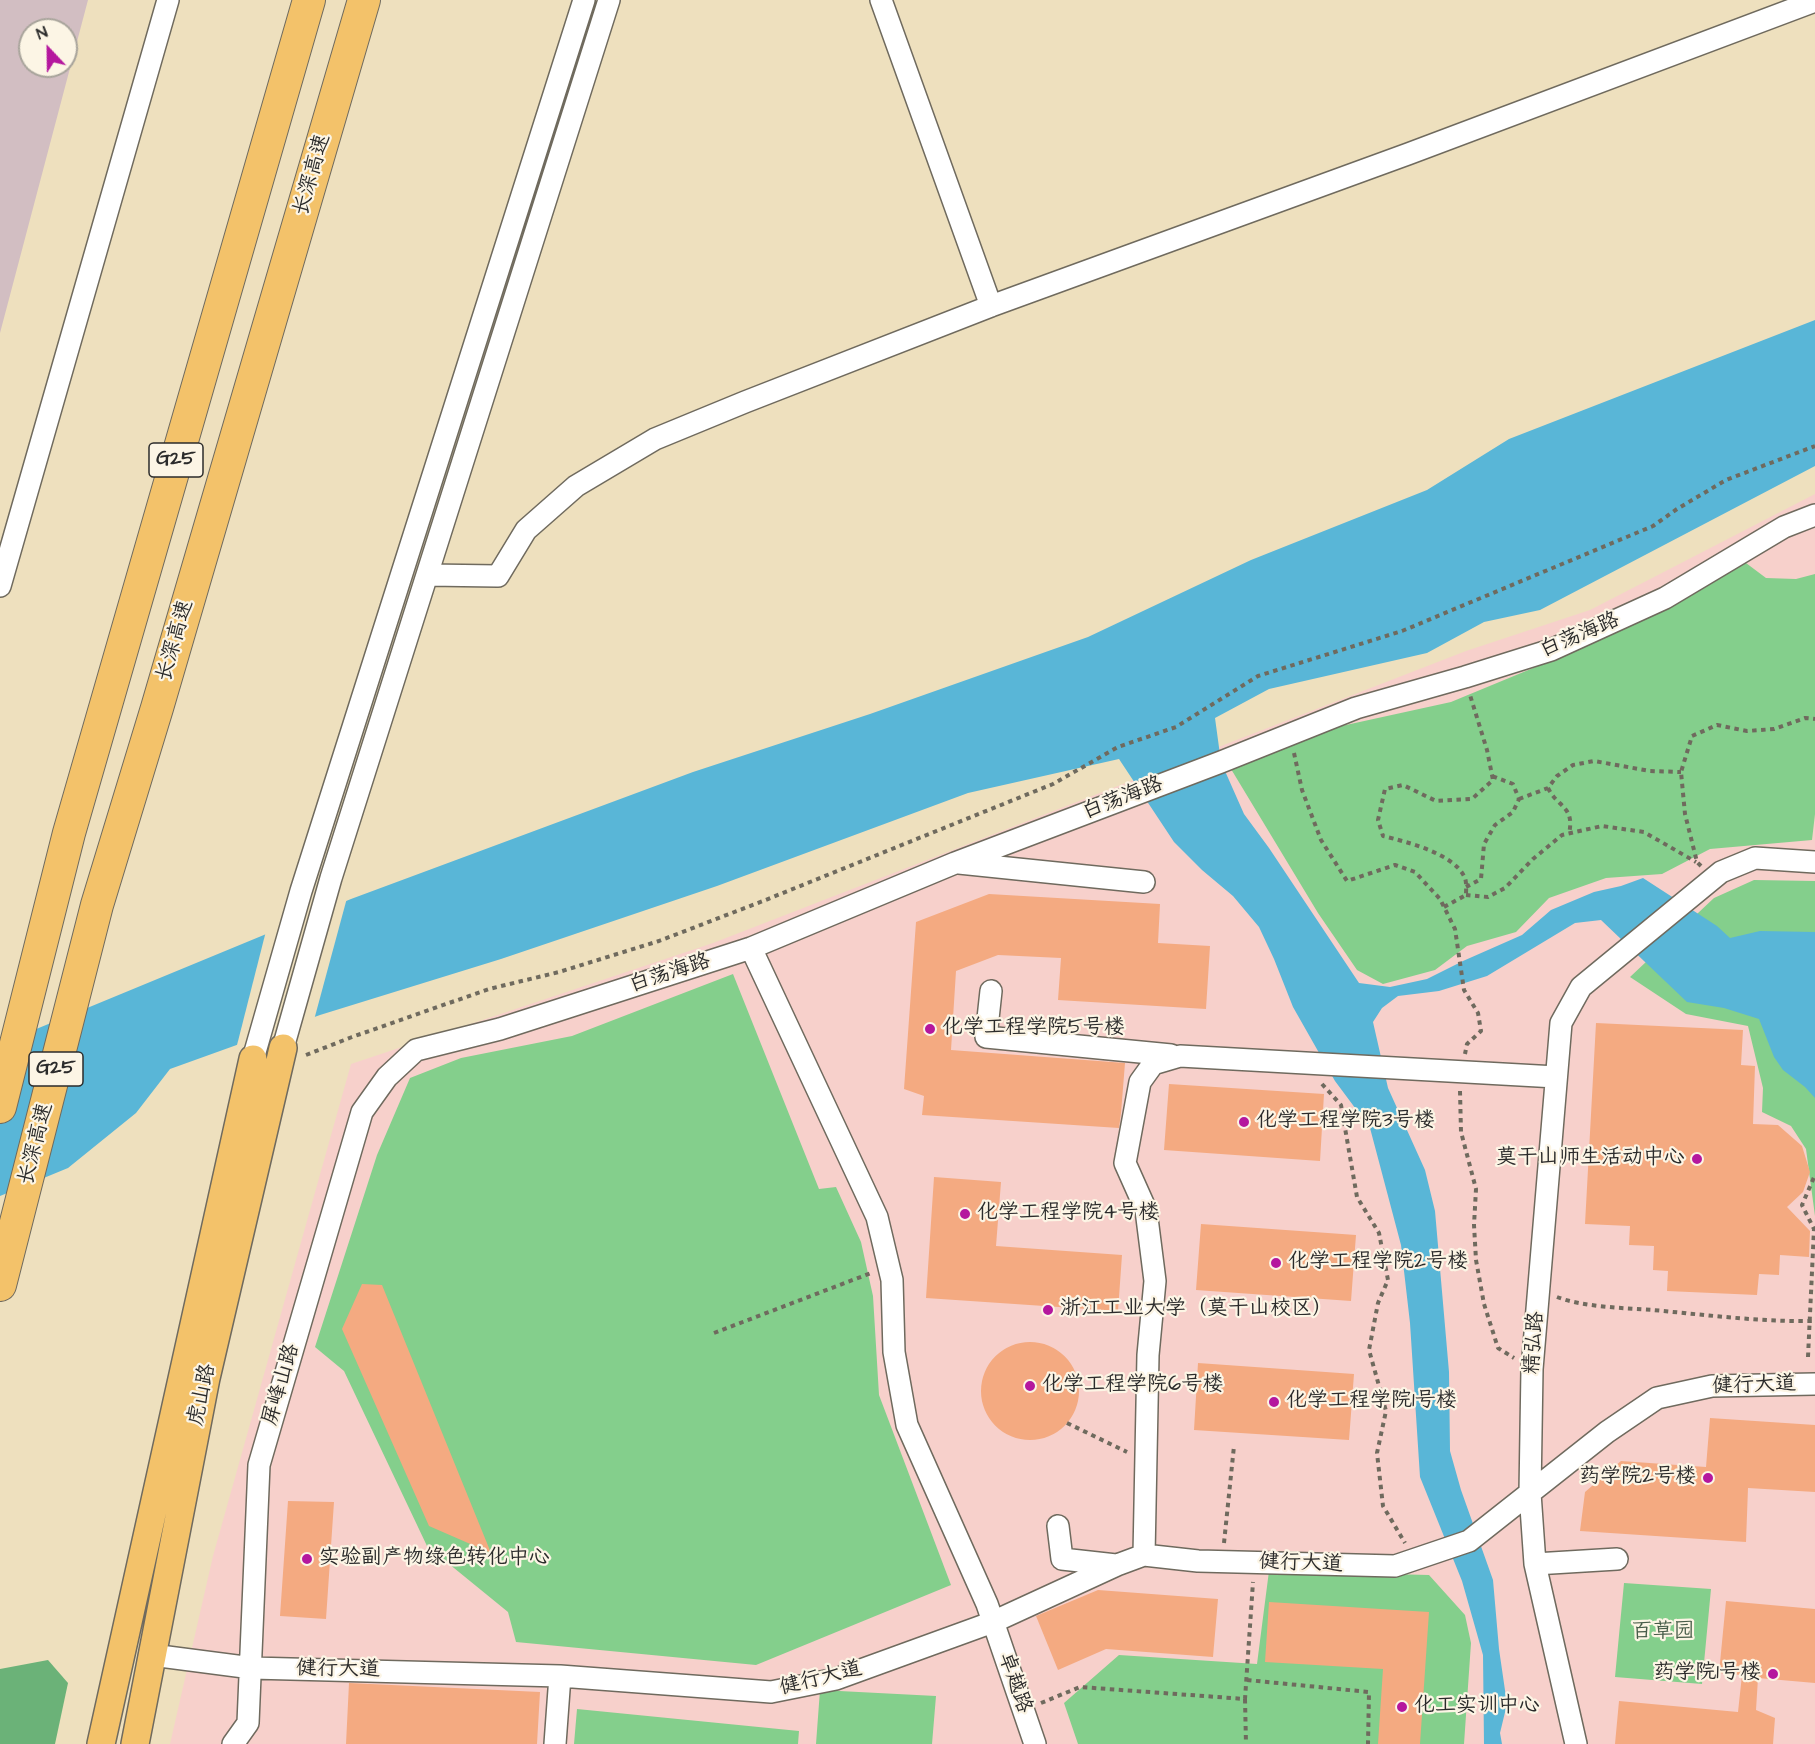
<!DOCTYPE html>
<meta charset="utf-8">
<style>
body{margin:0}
#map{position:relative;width:1815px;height:1744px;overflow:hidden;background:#eee0be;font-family:"Architects Daughter",sans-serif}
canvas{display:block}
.north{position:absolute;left:18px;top:18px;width:60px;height:60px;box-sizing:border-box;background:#fcf5e5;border:2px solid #a8a49b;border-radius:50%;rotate:338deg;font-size:16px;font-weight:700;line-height:24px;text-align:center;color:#2b2b2b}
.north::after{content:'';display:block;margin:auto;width:21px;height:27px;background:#b5179e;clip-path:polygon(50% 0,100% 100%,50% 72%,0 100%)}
</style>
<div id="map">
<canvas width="1815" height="1744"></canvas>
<div class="north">N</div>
</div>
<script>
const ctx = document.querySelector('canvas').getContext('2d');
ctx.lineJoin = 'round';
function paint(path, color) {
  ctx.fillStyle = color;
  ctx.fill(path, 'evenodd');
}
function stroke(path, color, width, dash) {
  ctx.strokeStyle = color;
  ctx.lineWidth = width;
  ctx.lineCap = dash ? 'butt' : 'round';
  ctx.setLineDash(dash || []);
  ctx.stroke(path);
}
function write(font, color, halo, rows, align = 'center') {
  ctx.font = font + ' "Architects Daughter","LXGW WenKai TC",sans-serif';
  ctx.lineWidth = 4.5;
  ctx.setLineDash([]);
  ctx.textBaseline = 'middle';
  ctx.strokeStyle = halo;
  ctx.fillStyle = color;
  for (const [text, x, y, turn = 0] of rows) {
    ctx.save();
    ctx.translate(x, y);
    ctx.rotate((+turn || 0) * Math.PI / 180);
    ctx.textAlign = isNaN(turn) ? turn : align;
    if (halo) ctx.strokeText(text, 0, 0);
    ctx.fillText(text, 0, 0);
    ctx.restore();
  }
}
paint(new Path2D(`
 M1815,494V1744H170L213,1556L351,1064L713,943L1466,651L1590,610Z`), '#f7d0cb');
paint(new Path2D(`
 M0,0H88L0,333ZM30,30H66V66H30Z`), '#d2bec2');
paint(new Path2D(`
 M1742,560L1766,578L1796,579L1815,574V814L1812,840L1710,849L1662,874L1606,878L1549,898L1516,932L1467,946L1435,970L1383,984L1357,970L1318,913L1231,769L1314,732L1451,702L1596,642Z
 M1754,880L1815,881V1216L1806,1149L1791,1126L1762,1112L1763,1088L1748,1026L1686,1014L1630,977L1714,898Z
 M733,974L819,1189L836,1187L861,1242L873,1296L879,1395L951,1585L756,1665L516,1642L508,1612L427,1546L344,1371L315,1347L377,1155L410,1078L461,1058L572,1036Z
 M1269,1571L1429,1575L1465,1615L1471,1643L1464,1744H1078L1064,1703L1119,1655L1257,1664Z
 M1624,1583L1711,1589L1702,1684L1615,1677Z
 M820,1690L936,1696L932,1744H816Z
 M577,1709L799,1731L798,1744H574Z`), '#84cf8c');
paint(new Path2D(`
 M48,1660L68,1683L55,1744H0V1669Z`), '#6bb278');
paint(new Path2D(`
 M1815,320V466L1540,610L1484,622L1427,653L1269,689L1215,718L1221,762L1244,814L1269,848L1359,983L1390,987L1427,979L1463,961L1522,935L1551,910L1594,892L1621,886L1643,878L1717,926L1730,938L1760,931L1815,932V1098L1805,1087L1783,1070L1774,1057L1759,1019L1724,1008L1687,1002L1601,920L1575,923L1487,976L1439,991L1398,996L1382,1008L1373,1022L1388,1088L1425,1170L1435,1211L1449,1372L1450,1451L1461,1490L1493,1580L1499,1649L1507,1704L1500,1733L1502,1744H1484L1483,1655L1462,1581L1420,1477L1410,1323L1401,1245L1370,1128L1335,1081L1293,1007L1274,959L1259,927L1233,896L1202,870L1174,842L1119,759L968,793L717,886L501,959L320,1015L170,1069L136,1113L68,1168L0,1196V1044L351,899L693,772L870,714L1088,637L1251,560L1427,490L1509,439Z`), '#59b6d7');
paint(new Path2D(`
 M347,898L314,1020L236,1049L266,931Z`), '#eee0be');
paint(new Path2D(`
 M989,894L1160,904L1158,943L1210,946L1206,1009L1058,1000L1061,958L998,955L956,971L951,1050L1125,1063L1121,1113L1119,1128L922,1115L924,1096L904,1089L916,922Z
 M1596,1023L1743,1030L1741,1065L1755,1066L1753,1124L1778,1125L1802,1146L1810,1172L1803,1192L1787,1207L1810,1231L1809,1257L1780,1255L1779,1275L1759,1274L1757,1295L1667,1291L1668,1271L1653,1270L1654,1246L1629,1245L1630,1226L1585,1224Z
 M1169,1084L1324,1094L1320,1161L1164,1150Z
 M934,1177L1001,1182L996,1246L1122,1255L1118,1311L926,1298Z
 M1201,1224L1356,1235L1351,1301L1196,1290Z
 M362,1284L382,1285L491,1553L429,1526L342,1329Z
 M981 1391a49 49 0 1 1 98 0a49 49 0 1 1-98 0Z
 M1198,1363L1354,1374L1349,1440L1194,1430Z
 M1710,1418L1815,1425V1492L1748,1488L1746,1542L1580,1531L1585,1492L1621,1461L1706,1467Z
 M288,1501L334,1502L326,1619L280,1616Z
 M1098,1590L1218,1599L1213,1657L1106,1649L1058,1670L1036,1616Z
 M1726,1601L1815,1609V1683L1758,1678L1756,1710L1775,1718L1773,1744H1615L1619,1701L1738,1712L1742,1675L1719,1673Z
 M1269,1602L1429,1612L1420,1744H1378L1383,1669L1265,1662Z
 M349,1683L540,1692L537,1744H346Z`), '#f4aa81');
const minor = new Path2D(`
 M881,0L991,306
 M428,575L498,576L526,530L576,486L655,439L745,402L991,306L1408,154L1815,1
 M0,586L168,0
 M959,863L1144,882
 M751,948L877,1217L892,1280L894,1352L907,1425L987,1604L1035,1744
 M991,991L986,1037L1171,1055
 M283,1048L331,878L609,0
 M253,1059L301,891L584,0
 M1058,1526L1062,1559L1116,1565
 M1144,1555L1148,1355L1155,1281L1146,1210L1125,1163L1140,1082L1153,1064L1180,1056L1556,1077
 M1535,1564L1617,1559
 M152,1655L252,1668L560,1676L771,1692L836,1679L993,1622L1117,1565L1144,1555L1198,1561L1395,1566L1469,1541L1607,1432L1657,1398L1712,1386L1815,1384
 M233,1744L248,1723L259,1465L362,1112L387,1077L416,1050L500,1029L751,948L955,863L1221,762L1356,708L1465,677L1551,650L1665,598L1784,527L1815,515
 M555,1744L560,1676
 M1576,1744L1535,1564L1530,1493L1532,1369L1561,1023L1581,987L1721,872L1755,858L1815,862`);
const major = new Path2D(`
 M101,1744L253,1059
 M135,1744L206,1378L283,1048`);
const highway = new Path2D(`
 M0,1107L69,833L309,0
 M0,1285L97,905L157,708L364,0`);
stroke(minor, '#6f6a5e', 24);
stroke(major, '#6f6a5e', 30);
stroke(highway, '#6f6a5e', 34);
stroke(new Path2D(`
 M1294,753L1302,790L1321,840L1347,881L1395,865L1415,872L1440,899L1455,929L1464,990L1478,1013L1481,1031L1467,1044L1465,1054
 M1548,788C1558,808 1575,806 1569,834
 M1519,799L1548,788L1557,776L1573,765L1594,761L1650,771L1681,772
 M1701,866L1697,862L1685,814L1681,772L1692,736L1717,725L1747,731L1774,729L1805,718L1815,719
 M1466,887L1481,879L1484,844L1495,825L1513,812L1519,799L1513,784L1492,776
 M1466,895L1488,897L1505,888L1533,859L1562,835L1602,826L1644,832L1696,862
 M1444,907L1466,895C1466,889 1467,881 1464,876C1452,853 1407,842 1383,836L1378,820L1385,789L1403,785L1436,801L1472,799L1493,780L1487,750L1470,695
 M306,1055L352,1037L489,989L559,972L659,941L763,901L1053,784L1118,747L1176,727L1258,676L1402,631L1653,526L1677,509L1726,480L1815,446
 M1322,1084L1341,1105L1357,1197L1379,1233L1388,1280L1378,1303L1369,1350L1386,1411L1377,1453L1383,1506L1405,1543
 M1460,1091L1461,1132L1476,1189L1474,1225L1476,1260L1484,1304L1498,1348L1514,1358
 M1557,1297C1583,1307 1624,1308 1653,1310C1707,1315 1761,1322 1815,1321
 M714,1333L871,1273
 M1808,1357L1814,1229L1802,1205L1815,1175
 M1067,1423L1127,1452
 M1224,1543L1234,1446
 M1247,1680L1369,1692L1368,1744
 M1245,1699L1246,1744
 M1041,1703L1080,1687L1245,1699L1253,1582`), '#6f6a5e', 4, [4.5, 4.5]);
stroke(minor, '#fff', 21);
stroke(major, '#f3c26a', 27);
stroke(highway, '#f3c26a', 32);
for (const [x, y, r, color] of [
 [930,1029,6,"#b5179e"],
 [1244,1122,6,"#b5179e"],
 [1697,1159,6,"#b5179e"],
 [965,1214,6,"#b5179e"],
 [1276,1263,6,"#b5179e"],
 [1048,1310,6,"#b5179e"],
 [1030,1386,6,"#b5179e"],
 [1274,1402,6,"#b5179e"],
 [1708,1478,6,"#b5179e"],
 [307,1559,6,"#b5179e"],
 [1773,1674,6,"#b5179e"],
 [1402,1707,6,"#b5179e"]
]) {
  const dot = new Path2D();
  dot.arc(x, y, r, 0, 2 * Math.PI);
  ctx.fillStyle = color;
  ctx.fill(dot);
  stroke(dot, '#fcf5e5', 2);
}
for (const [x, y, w] of [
 [176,460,54],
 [56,1069,54]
]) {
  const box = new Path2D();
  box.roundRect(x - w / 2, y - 17, w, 34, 4.5);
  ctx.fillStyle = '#fcf5e5';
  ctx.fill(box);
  stroke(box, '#2b2b2b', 1.5);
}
write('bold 20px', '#2b2b2b', null, [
 ["G25",176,460],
 ["G25",56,1069]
]);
write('21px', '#2b2b2b', '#fcf5e5', [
 ["长深高速",313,175,-74],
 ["白荡海路",1580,636,-23],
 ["长深高速",176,641,-74],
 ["白荡海路",1123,799,-21],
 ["白荡海路",670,974,-18],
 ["长深高速",37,1144,-76],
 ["精弘路",1535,1343,-86],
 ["屏峰山路",282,1385,-74],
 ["健行大道",1754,1386,-2],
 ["虎山路",203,1395,-78],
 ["健行大道",1301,1564,2],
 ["健行大道",338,1670,1],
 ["健行大道",821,1679,-14],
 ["卓越路",1014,1683,71]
]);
write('21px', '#2b2b2b', '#fcf5e5', [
 ["化学工程学院5号楼",942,1029],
 ["化学工程学院3号楼",1256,1122],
 ["莫干山师生活动中心",1685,1159,"right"],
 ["化学工程学院4号楼",977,1214],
 ["化学工程学院2号楼",1288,1263],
 ["浙江工业大学（莫干山校区）",1060,1310],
 ["化学工程学院6号楼",1042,1386],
 ["化学工程学院1号楼",1286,1402],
 ["药学院2号楼",1696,1478,"right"],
 ["实验副产物绿色转化中心",319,1559],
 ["药学院1号楼",1761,1674,"right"],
 ["化工实训中心",1414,1707]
], 'left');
write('21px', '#465c48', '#fcf5e5', [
 ["百草园",1663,1633]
]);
</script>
